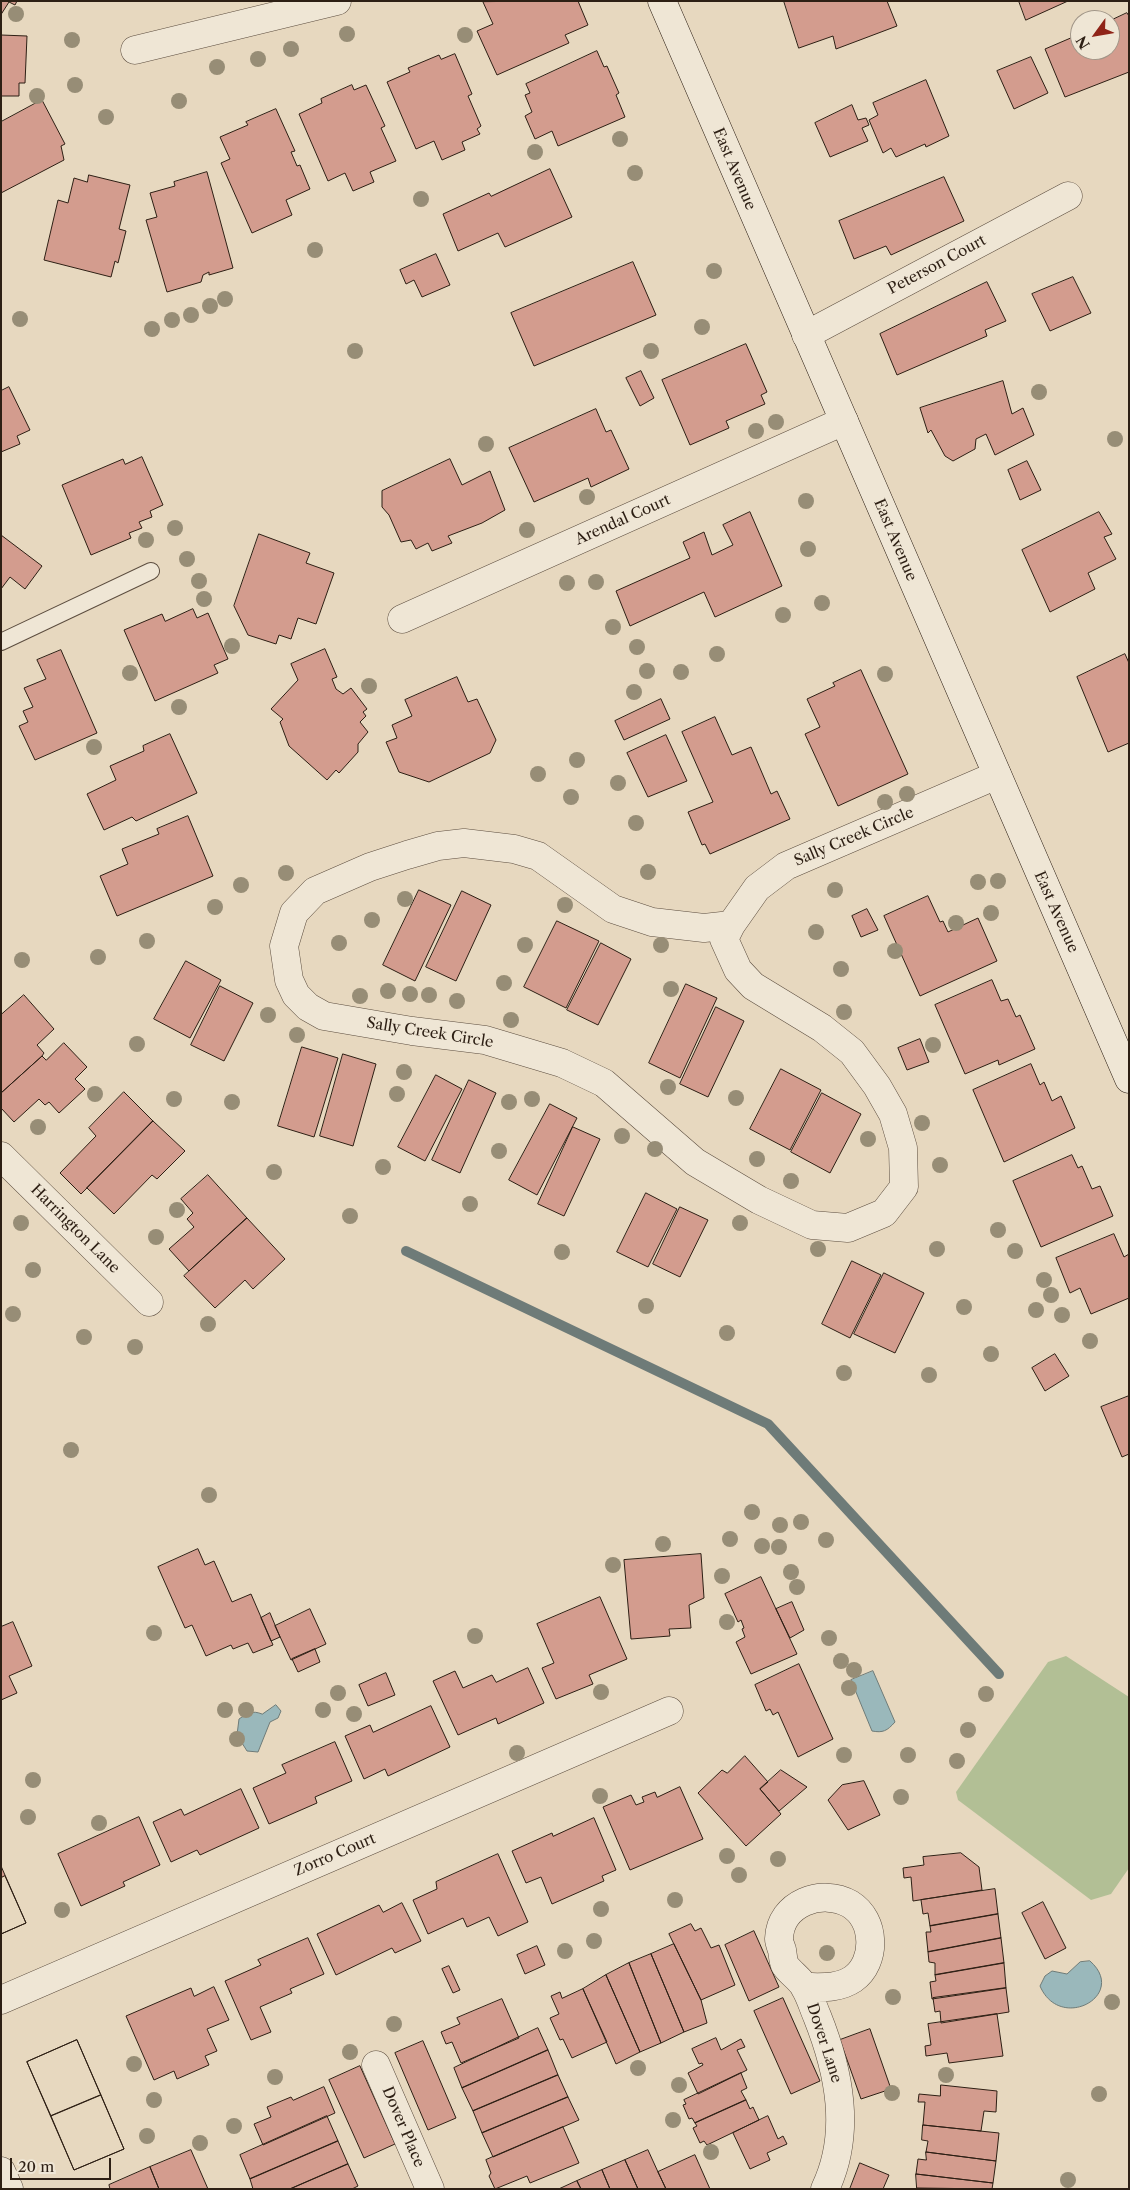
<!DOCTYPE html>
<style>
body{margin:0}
#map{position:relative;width:1130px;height:2190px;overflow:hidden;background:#e7d8bf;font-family:"Libre Caslon Text",serif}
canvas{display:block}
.frame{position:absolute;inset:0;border:2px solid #2d1f14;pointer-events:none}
.north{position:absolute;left:1070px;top:10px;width:50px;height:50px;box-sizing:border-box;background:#efe6d5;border:1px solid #a19688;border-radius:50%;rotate:238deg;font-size:14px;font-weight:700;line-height:20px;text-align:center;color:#2d1f14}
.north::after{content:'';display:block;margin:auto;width:18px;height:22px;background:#8f2418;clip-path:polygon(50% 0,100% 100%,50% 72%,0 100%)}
.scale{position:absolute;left:10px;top:2158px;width:101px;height:22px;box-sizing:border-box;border:2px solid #2d1f14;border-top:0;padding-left:6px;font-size:15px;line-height:18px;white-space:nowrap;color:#2d1f14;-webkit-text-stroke:4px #efe6d5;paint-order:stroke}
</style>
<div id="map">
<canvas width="1130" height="2190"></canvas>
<div class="frame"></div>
<div class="north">N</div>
<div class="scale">20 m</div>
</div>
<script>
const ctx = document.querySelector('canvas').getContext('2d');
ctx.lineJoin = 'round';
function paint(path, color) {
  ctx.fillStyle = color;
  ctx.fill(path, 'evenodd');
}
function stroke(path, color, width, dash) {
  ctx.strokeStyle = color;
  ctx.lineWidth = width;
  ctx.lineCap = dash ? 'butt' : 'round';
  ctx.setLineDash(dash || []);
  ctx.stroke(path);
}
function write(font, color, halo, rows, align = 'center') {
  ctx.font = font + ' "Libre Caslon Text",serif';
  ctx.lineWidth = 4;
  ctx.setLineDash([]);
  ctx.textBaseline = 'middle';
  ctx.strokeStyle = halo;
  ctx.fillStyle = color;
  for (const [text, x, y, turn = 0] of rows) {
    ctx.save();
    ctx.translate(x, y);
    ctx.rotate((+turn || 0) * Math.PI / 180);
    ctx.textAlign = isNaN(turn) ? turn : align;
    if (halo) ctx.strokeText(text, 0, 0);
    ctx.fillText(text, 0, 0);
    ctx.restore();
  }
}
paint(new Path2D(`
 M1066,1656L1129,1697V1868L1111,1894L1091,1900L958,1800L956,1792L1048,1662Z`), '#b2bf95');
const water = new Path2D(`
 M873,1671L895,1722C887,1731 883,1733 872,1731L851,1680Z
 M276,1705L281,1711L278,1718L270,1722L258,1752L247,1751L237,1735L239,1719C248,1713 252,1710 262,1714Z
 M1090,1961C1129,1995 1060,2033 1040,1986L1045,1976L1052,1971L1067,1974L1080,1962Z`);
paint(water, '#9ab8bb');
stroke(water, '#6e7b78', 1);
stroke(new Path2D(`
 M406,1251L768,1424L999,1674`), '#6e7b78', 10);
const building = new Path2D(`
 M1,1H17L15,5L9,2L2,13Z
 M578,1L588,25L565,35L569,43L497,75L477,31L493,24L483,2Z
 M784,1H887L897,26L836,49L833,36L799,48Z
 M1019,1H1068L1026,20Z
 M1127,13L1129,16V72L1065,97L1045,49L1080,34V50H1110V21Z
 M1,35L27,36L25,83H19V96H1Z
 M597,51L604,67L607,66L619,93L616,95L625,117L558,146L552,131L535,139L525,116L532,112L525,95L530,93L526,84Z
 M455,54L472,94L468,96L481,126L477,129L480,134L462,142L465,150L442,160L434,141L416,149L387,82L410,72L408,68L439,55L441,59Z
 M1031,57L1048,93L1014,109L997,71Z
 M926,80L949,136L926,147L925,144L896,157L891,148L883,153L869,120L878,115L873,103Z
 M352,85L354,90L366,85L385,126L381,128L396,161L370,172L374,182L353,191L345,173L328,181L299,114L322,103L321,99Z
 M42,100L65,144L61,146L64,160L1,193V122Z
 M852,105L858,120L866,118L869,125L862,128L868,141L830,157L815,123Z
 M276,109L295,151L291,152L297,166L300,165L310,189L286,200L292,215L252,233L221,163L230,159L220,137L248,125L246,122Z
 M550,169L572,217L505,247L498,233L458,251L443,214L489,193L491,196Z
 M207,172L233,268L209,275V272L203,275L201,282L167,292L146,220L157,217L150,193L175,186L174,182Z
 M89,175L130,185L119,229L126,231L118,263L115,261L111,277L44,260L58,200L68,203L74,178L87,182Z
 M944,177L964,221L891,255L886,246L854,259L839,221Z
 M436,254L450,285L422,297L414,280L406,284L400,270Z
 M633,262L656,315L534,366L511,313Z
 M1073,277L1091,313L1050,331L1032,294Z
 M987,282L1006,321L985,330L987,336L897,375L880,334Z
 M746,344L767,392L761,395L765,404L726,421L729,428L690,445L662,380Z
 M641,371L654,398L640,406L626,378Z
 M1003,381L1012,414L1023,408L1034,435L995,455L986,434L976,439L975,449L953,461L945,456L931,430L928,433L920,408Z
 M9,387L30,430L17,436L20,444L1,452V391Z
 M596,409L606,432L611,430L629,469L591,487L588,478L534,502L509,448Z
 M142,457L163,505L150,511L152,517L139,522L142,528L129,533L131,538L91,555L62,485L123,459L125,464Z
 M450,459L462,485L490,471L505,510L482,523L448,536L452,543L432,551L428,543L416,549L411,540L401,542L389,515L382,507V491Z
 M1027,461L1041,490L1020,500L1008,470Z
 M750,512L782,586L715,617L704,592L630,626L616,591L690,558L683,542L704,532L712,555L733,545L723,525Z
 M1099,512L1112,534L1104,537L1116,559L1088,573L1095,589L1050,612L1022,550Z
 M259,534L310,553L306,563L334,573L316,624L298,618L291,639L279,635L276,644L248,635L234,606Z
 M1,535L42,566L25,589L10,577L1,589Z
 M193,609L197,618L208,613L228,659L214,665L218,673L155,701L124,630L162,614L165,621Z
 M325,649L337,677L332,679L336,689L343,694L351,688L367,709L363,712L366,716L360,722L368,732L358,744V752L339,773L336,770L327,780L289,746L280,722L283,719L271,709L298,680L291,664Z
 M61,650L97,733L35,760L19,726L28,722L23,711L33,707L24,688L46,679L37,660Z
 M1125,654L1129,663V743L1108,752L1077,677Z
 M861,670L908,774L838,806L805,734L820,727L807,699L835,686L833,683Z
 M457,677L468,702L477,699L496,740L490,753L429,782L399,772L386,742L397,738L392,725L412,716L405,700Z
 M661,699L670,719L624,740L615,721Z
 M715,717L732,755L751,747L771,794L777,791L790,819L710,854L705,844L702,845L688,812L713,802L682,732Z
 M170,734L197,793L136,821L132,817L104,830L87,794L116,780L110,766L144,751L143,746Z
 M666,735L687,781L648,797L627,753Z
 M188,816L213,876L117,916L100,876L128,864L122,849L159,834L157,829Z
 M419,890L451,905L415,981L383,965Z
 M462,891L491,905L456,981L426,967Z
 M928,896L940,922L943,921L948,932L978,918L997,961L920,996L884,916Z
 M867,909L878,930L861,937L852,916Z
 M557,921L599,941L566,1008L524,987Z
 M601,943L631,959L598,1025L567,1010Z
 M186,961L221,980L190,1038L154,1019Z
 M992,980L1001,1001L1008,999L1016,1017L1020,1015L1035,1049L999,1065L998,1060L965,1074L935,1005Z
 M686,984L717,998L680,1078L649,1063Z
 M220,986L253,1003L224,1061L191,1045Z
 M24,995L54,1029L37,1045L44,1053L42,1056L1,1093V1015Z
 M716,1007L744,1021L708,1097L680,1084Z
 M920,1039L929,1062L907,1070L898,1048Z
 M64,1043L87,1067L75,1079L85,1089L59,1113L49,1102L45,1105L39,1099L14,1122L1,1108V1093L42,1056L46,1060Z
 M302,1047L338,1058L314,1137L278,1126Z
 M343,1054L376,1064L353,1146L320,1136Z
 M1031,1064L1040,1085L1044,1082L1052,1101L1061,1096L1075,1128L1004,1162L973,1090Z
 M781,1069L821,1090L790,1150L750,1129Z
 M436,1075L462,1089L425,1161L398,1147Z
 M469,1080L496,1093L460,1173L432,1160Z
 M124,1092L153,1121L81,1194L60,1173L96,1136L89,1128Z
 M822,1093L861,1114L830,1173L791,1152Z
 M550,1104L577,1118L537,1195L509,1180Z
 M153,1121L185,1151L157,1179L152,1175L114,1214L87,1188Z
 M573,1127L600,1139L564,1216L538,1204Z
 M1072,1155L1078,1168L1082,1166L1092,1189L1100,1186L1113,1216L1041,1247L1013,1181Z
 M208,1175L247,1218L189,1271L169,1249L194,1227L187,1219L193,1213L181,1199Z
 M646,1193L677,1209L648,1267L617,1252Z
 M680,1207L708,1220L680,1277L653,1264Z
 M247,1218L285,1259L253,1289L245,1280L215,1308L184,1276Z
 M1114,1234L1124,1257L1129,1254V1298L1091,1314L1080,1288L1070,1293L1056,1258Z
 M852,1261L881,1275L850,1338L822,1324Z
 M884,1273L924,1293L895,1353L854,1334Z
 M1055,1354L1069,1376L1045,1391L1032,1368Z
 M1129,1396V1454L1122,1457L1101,1407Z
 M198,1549L205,1565L214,1561L232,1602L251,1594L273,1645L253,1653L248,1643L233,1649L231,1645L206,1656L192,1625L185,1628L158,1567Z
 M701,1554L704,1598L689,1605L691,1628L669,1629L670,1636L631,1639L624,1560Z
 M761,1577L797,1654L751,1674L736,1642L745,1637L742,1629L744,1628L741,1620L738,1622L725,1594Z
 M600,1597L627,1659L589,1675L593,1684L556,1699L542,1668L554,1663L537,1624Z
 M792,1602L804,1630L790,1638L776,1609Z
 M310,1609L326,1644L291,1660L275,1626Z
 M270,1613L280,1637L271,1641L261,1618Z
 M13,1622L32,1666L9,1676L17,1693L1,1700V1627Z
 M315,1649L320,1662L298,1672L292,1659Z
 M799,1664L833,1739L798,1757L778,1712L773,1715L770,1709L766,1711L755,1685Z
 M528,1668L544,1703L498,1724L496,1718L458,1735L433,1681L455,1671L463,1688L492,1675L496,1682Z
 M386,1673L395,1695L368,1706L359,1685Z
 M431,1706L450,1747L388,1776L385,1769L364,1779L345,1736L370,1725L373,1732Z
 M335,1742L352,1781L315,1797L317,1803L269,1824L253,1788L286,1773L282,1765Z
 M745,1756L768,1782L760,1789L781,1814L746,1846L698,1793L722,1770L727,1773Z
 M781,1770L807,1787L779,1811L760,1789Z
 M864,1781L880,1815L848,1830L828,1800L842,1785Z
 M680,1787L703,1839L630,1870L603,1807L631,1795L636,1805L644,1802L642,1797L655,1792L657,1797Z
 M241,1789L259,1828L200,1855L197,1850L171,1862L153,1822L181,1809L184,1815Z
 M139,1817L160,1865L123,1882L125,1886L81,1906L58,1854Z
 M594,1818L616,1870L602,1876L604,1881L552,1904L541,1877L526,1883L512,1851L552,1833L553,1836Z
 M961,1853L979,1867L982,1890L913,1901L911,1877L904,1878L903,1868L924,1865L923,1857Z
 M498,1854L528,1922L498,1936L489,1917L467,1927L463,1918L428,1934L413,1900L437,1889L436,1882Z
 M1,1866L26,1923L1,1934Z
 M5,1876L26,1923L1,1934V1878Z
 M995,1889L998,1914L930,1926L928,1913L923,1914L921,1900Z
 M1043,1902L1066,1948L1045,1959L1022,1913Z
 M402,1903L421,1941L395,1953L392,1948L336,1975L317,1934L379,1905L383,1912Z
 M998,1914L1001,1938L928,1952L926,1932H931L930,1926Z
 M691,1924L695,1931L701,1928L711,1948L719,1945L735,1985L701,2000L669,1934Z
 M754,1931L779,1987L749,2001L725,1945Z
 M308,1938L324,1974L290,1989L292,1993L260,2007L271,2032L251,2040L225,1981L261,1965L258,1960Z
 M1001,1938L1004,1963L935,1975V1963L929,1962L928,1952Z
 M674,1944L701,2000L707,2023L684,2032L651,1954Z
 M537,1946L545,1965L525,1974L517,1955Z
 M651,1954L684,2032L661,2043L629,1963Z
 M629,1963L661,2043L640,2052L606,1975Z
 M1004,1963L1006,1988L932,1999L930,1982L936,1981L935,1975Z
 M449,1966L460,1990L453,1993L442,1969Z
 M606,1975L640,2052L616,2064L583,1989Z
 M214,1987L229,2020L207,2029L217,2051L205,2056L209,2065L177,2079L174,2071L154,2080L126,2016L191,1988L194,1996Z
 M1006,1988L1009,2012L941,2023L940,2011L935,2012L933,1998Z
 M583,1989L607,2042L572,2058L563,2039L560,2040L550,2018L559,2014L551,1996L560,1992L562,1998Z
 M783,1998L820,2081L791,2094L754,2011Z
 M502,1999L519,2038L461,2063L452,2042L446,2044L441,2032L460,2024L457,2018Z
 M997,2014L1003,2056L949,2063L947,2053L926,2056L925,2046L931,2045L928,2024Z
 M538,2028L548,2050L462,2088L454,2068Z
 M870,2029L891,2089L861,2099L840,2040Z
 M716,2038L721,2050L741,2039L745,2047L737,2050L747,2070L698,2094L688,2073L703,2065L702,2063L699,2064L692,2049Z
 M77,2040L124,2149L74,2170L27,2062Z
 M77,2040L101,2095L51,2116L27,2062Z
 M423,2041L456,2118L428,2130L395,2053Z
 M548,2050L558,2075L473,2111L462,2088Z
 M360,2066L395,2144L364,2158L329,2080Z
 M741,2073L747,2088L741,2091L746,2100L695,2123L692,2118L689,2119L683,2105L686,2104L684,2100Z
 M558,2075L568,2097L482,2133L473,2111Z
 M941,2085L997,2091L996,2112L984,2111L981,2131L923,2125L925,2102H918L919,2094L940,2096Z
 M324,2087L335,2113L263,2145L254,2124L271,2117L267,2107L291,2097L293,2100Z
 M101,2095L124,2149L74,2170L51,2116Z
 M568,2097L579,2120L493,2157L482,2133Z
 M746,2100L750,2109L753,2107L759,2120L707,2145L704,2141L700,2143L693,2128L697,2126L695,2123Z
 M327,2116L338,2141L250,2179L240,2155Z
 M768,2116L778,2139L783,2136L787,2144L767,2153L770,2160L750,2169L733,2133Z
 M923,2125L999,2133L996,2161L926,2152L928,2141L922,2140Z
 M563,2127L579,2163L530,2183L527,2176L495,2189L489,2176L491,2173L486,2160Z
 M338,2141L348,2164L290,2189H253L250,2179Z
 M191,2150L208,2189H159L150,2167Z
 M648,2150L658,2172L666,2189H638L625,2160Z
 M926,2152L996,2161L993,2183L916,2174L918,2159L926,2160Z
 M695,2155L710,2189H666L658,2172Z
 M625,2160L638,2189H610L602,2170Z
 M860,2163L889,2175L883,2189H850Z
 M348,2164L358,2186L352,2189H290Z
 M150,2167L159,2189H110L109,2185Z
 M602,2170L610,2189H581L577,2181Z
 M916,2174L993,2183L992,2189L917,2188Z
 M577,2181L581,2189H559Z`);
paint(building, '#d39c8e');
stroke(building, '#2d1f14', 1);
const lane = new Path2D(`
 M1,642L151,571`);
const street = new Path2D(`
 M135,50L337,1
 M806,335L1068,196
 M402,619L844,421
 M731,925L704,928L652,922L613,909L538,856L514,849L464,843L438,846L407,855L370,867L315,891L294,913L284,946L289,980L296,995L308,1007L324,1016L412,1031L485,1040L562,1063L604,1083L695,1162L759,1200L812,1225L848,1228L884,1213L904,1187L903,1148L893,1114L877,1086L852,1052L822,1028L753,986L738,970L724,939L731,925L757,888L786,866L997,775
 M1,1156L149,1302
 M805,1987C821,1987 838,1989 853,1979C877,1962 876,1920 850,1904C822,1888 780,1903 779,1939C779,1942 781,1947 782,1950C783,1955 783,1961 785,1965C790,1973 801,1979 805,1988C810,1996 813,2007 817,2016C839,2071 852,2133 825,2189
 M1,2000L669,1711
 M376,2065L430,2189
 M1,2171L9,2189`);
const secondary = new Path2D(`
 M662,1L1129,1079`);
stroke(lane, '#5c4d3f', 18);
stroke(street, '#5c4d3f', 29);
stroke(secondary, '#2d1f14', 29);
stroke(lane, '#efe6d5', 16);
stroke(street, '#efe6d5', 28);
stroke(secondary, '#efe6d5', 28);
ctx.fillStyle = '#978d76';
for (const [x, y] of [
 [16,14],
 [347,34],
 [465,35],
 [72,40],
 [291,49],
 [258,59],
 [217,67],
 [75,85],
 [37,96],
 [179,101],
 [106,117],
 [620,139],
 [535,152],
 [635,173],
 [421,199],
 [315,250],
 [714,271],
 [225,299],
 [210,306],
 [191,315],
 [20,319],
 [172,320],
 [702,327],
 [152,329],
 [355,351],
 [651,351],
 [1039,392],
 [776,422],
 [756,431],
 [1115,439],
 [486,444],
 [587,497],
 [806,501],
 [175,528],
 [527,530],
 [146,540],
 [808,549],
 [187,559],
 [199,581],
 [596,582],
 [567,583],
 [204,599],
 [822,603],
 [783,615],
 [613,627],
 [232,646],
 [637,647],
 [717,654],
 [647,671],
 [681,672],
 [130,673],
 [885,674],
 [369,686],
 [634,692],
 [179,707],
 [94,747],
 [577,760],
 [538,774],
 [618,783],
 [907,794],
 [571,797],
 [885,802],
 [636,823],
 [648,872],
 [286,873],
 [998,881],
 [978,882],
 [241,885],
 [835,890],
 [405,899],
 [565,905],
 [215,907],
 [991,913],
 [372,920],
 [956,923],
 [816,932],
 [147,941],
 [339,943],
 [525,945],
 [661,945],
 [895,951],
 [98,957],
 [22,960],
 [841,969],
 [504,983],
 [671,989],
 [388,991],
 [410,994],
 [429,995],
 [360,996],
 [457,1001],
 [844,1012],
 [268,1015],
 [511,1020],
 [297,1035],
 [137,1044],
 [933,1045],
 [404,1072],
 [668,1087],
 [95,1094],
 [397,1094],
 [736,1098],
 [174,1099],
 [532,1099],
 [232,1102],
 [509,1102],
 [922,1123],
 [38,1127],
 [622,1136],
 [868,1139],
 [655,1149],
 [499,1151],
 [757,1159],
 [940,1165],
 [383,1167],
 [274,1172],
 [791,1181],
 [470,1204],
 [177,1210],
 [350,1216],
 [21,1223],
 [740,1223],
 [998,1230],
 [156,1237],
 [818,1249],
 [937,1249],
 [1015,1251],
 [562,1252],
 [33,1270],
 [1044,1280],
 [1051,1295],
 [646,1306],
 [964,1307],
 [1036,1310],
 [13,1314],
 [1062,1315],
 [208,1324],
 [727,1333],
 [84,1337],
 [1090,1341],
 [135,1347],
 [991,1354],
 [844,1373],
 [929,1375],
 [71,1450],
 [209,1495],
 [752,1512],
 [801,1522],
 [780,1525],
 [730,1539],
 [826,1540],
 [663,1544],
 [762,1546],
 [779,1547],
 [613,1565],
 [791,1572],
 [722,1576],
 [797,1587],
 [727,1622],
 [154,1633],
 [475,1636],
 [829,1638],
 [841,1661],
 [854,1670],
 [849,1688],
 [601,1692],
 [338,1693],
 [986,1694],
 [225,1710],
 [246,1710],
 [323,1710],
 [354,1714],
 [968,1730],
 [237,1739],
 [517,1753],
 [844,1755],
 [908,1755],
 [957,1761],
 [33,1780],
 [600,1796],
 [901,1797],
 [28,1817],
 [99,1823],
 [727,1856],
 [778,1859],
 [739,1875],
 [675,1900],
 [601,1909],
 [62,1910],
 [594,1941],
 [565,1951],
 [827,1953],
 [893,1997],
 [1112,2002],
 [394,2024],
 [350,2052],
 [134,2064],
 [638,2068],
 [946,2075],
 [275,2077],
 [679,2085],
 [892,2093],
 [1099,2094],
 [154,2100],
 [673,2120],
 [234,2126],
 [147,2136],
 [200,2143],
 [711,2152],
 [1068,2180]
]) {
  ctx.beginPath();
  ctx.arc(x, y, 8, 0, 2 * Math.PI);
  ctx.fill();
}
write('15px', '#2d1f14', '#efe6d5', [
 ["East Avenue",734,169,67],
 ["Peterson Court",937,265,-28],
 ["Arendal Court",623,520,-24],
 ["East Avenue",895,540,67],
 ["Sally Creek Circle",854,837,-23],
 ["East Avenue",1056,912,66],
 ["Sally Creek Circle",430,1033,9],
 ["Harrington Lane",75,1229,45],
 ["Zorro Court",335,1855,-23],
 ["Dover Lane",824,2043,72],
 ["Dover Place",403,2127,67]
]);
</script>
